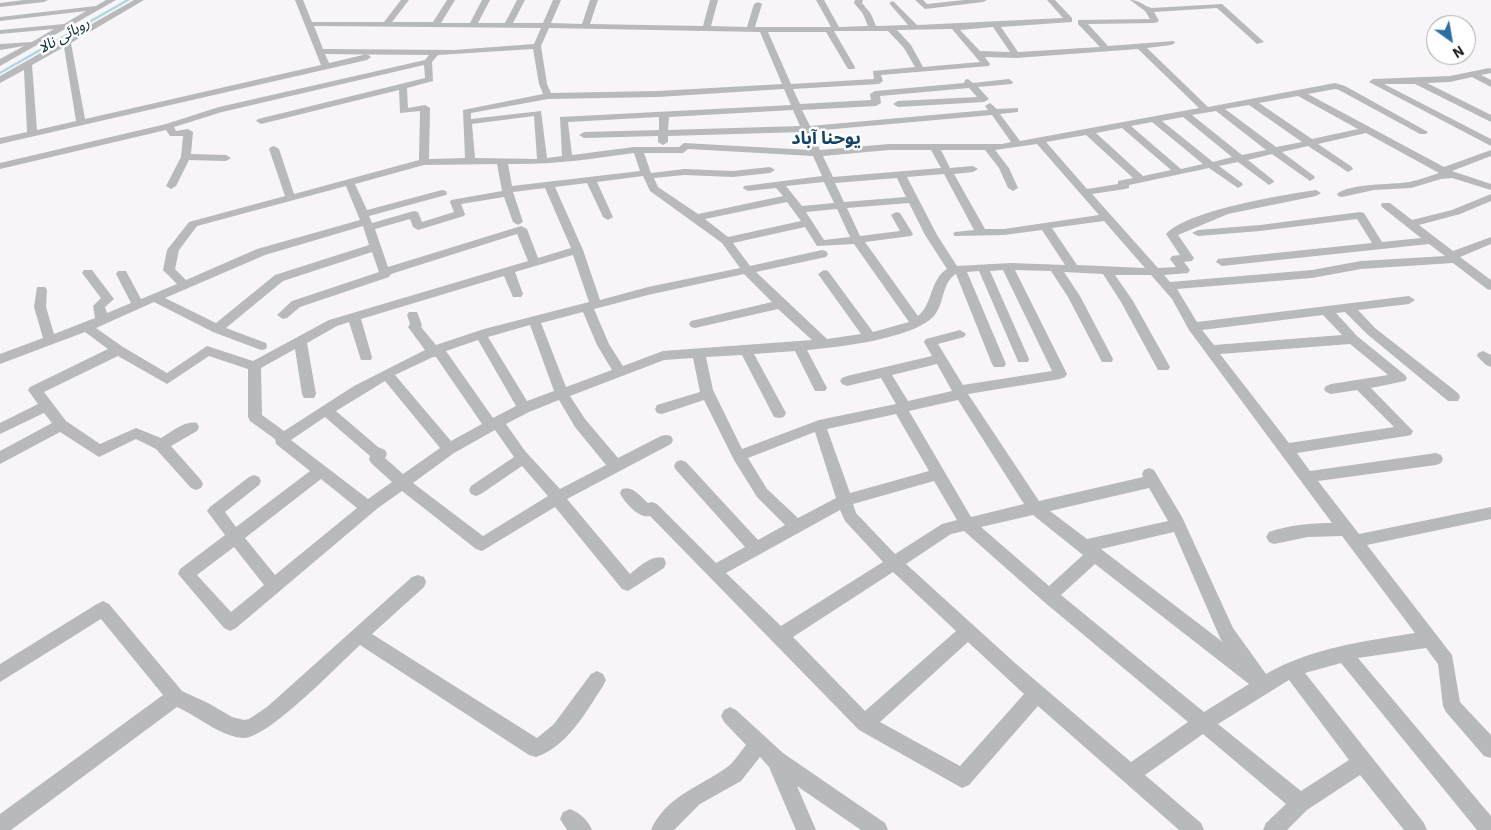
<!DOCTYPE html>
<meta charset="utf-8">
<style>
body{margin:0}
#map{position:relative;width:1491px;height:830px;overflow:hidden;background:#f7f5f7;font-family:"IBM Plex Sans",sans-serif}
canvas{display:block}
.north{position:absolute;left:1426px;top:15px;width:50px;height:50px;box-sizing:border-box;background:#fff;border:1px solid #a6a6a6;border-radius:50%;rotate:148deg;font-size:14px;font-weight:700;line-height:20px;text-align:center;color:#212021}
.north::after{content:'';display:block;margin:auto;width:18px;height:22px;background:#2c6fa5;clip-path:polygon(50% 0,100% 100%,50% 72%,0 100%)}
</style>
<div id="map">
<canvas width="1491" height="830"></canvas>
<div class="north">N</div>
</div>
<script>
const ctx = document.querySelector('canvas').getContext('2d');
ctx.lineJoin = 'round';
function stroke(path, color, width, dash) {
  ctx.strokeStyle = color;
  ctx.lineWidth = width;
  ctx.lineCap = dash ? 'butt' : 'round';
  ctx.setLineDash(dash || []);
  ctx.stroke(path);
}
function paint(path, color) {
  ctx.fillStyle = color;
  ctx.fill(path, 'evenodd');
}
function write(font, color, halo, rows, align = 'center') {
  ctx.font = font + ' "IBM Plex Sans","Noto Sans Arabic",sans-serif';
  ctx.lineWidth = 5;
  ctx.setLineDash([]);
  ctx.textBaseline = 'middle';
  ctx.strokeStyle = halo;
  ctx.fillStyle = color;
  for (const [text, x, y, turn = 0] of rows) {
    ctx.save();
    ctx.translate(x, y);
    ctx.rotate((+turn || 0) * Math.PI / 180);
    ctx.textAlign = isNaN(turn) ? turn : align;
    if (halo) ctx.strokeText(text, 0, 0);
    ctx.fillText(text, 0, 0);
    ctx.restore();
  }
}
stroke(new Path2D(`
 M0,73L128,0`), '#b1d6e5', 2.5);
paint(new Path2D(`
 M24,0H48L44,2L0,7V3Z
 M106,0H116L0,66V59L24,46L0,50V44L32,42L54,29L0,34V30L64,24L86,11L0,21V17L96,6Z
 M134,0H144L71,43L85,119L321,65L295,0H303L312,22H384L401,0H409L392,22H433L447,0H455L441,23H470L482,0H490L478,23H505L517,0H525L513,23H543L553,0H561L551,23L582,24L590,0H598L590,24L703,26L710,0H718L711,26L747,27L754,4L758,2L762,4L755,27H831L816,0H824L839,27L868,26L863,14L854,3L855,0H863L862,3L871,14L876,26L908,25L889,3L893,1L917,25L1063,18L1047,0H1055L1072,18V22L1001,27L1018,52L1100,47L1078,24V20L1150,19L1145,11L1130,0C1140,0 1143,6 1152,8L1222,4L1264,42L1257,44L1217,8L1154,12L1159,21L1155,23L1088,24L1108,46L1174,41L1175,43L1171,45L1147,48L1208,107L1335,83L1345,86L1428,132L1426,134H1420L1339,90L1335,89L1308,94L1444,167L1491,150V156L1452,171L1491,184V190L1452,178L1441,179L1411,188L1374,190L1342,197L1338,196L1337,194C1349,183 1392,185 1409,182C1419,180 1429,176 1439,173L1366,133L1318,144L1352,167L1353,169L1348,172L1308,146L1282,152L1314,176L1315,178L1310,181L1272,154L1248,160L1273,180L1274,182L1269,185L1238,162L1219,166L1242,183L1243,185L1238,188L1209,168L1129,185V188L1125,189L1092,194L1158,268L1176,267L1170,259L1172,256L1180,255L1166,234C1188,210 1283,195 1316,190L1321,193L1316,196L1228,214L1178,235L1194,258L1192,261L1184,262L1190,270L1188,273L1164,275L1170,282L1312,270L1361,261L1445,256L1429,244L1222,266L1216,262L1218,259L1372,243L1357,219L1260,231L1198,236L1192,233L1198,230L1260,225L1360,212L1364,213L1382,242L1421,238L1382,207L1381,205L1382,203H1390L1412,220L1452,210L1491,194V201L1460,214L1419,225L1453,251L1491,237V244L1460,257L1491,280V290L1487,289L1453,263L1361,269L1312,278L1177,289L1197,322L1409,296L1415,300L1409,304L1358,310L1375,328L1458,393L1460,397L1458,401H1448L1367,334L1345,312L1336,313L1357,336L1405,375L1407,378L1405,381L1371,388L1413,431L1411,435L1406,436L1297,453L1310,471L1436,453L1441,455L1443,459L1441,463L1436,465L1318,481L1359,534L1491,507V519L1367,545L1452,655L1460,702L1491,735V758L1484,756L1446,712L1443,706L1438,664L1426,648L1358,658L1491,816V830H1477L1341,663L1305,673L1424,823L1427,830H1404L1360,775L1307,810L1287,830H1263L1266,823L1286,804L1203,734L1145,775L1201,823L1204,830H1179L1038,706L969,785L962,788L859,730L650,516C639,519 624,502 620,493L622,489C633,485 640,496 648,503L652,502L657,504L716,563L745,547L676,470L674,466L676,462L681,460L686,462L758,540L785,525L757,497L734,460L704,400L662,414L657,413L655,409L657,405L700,392L693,358L664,360L570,396L585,419L618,458L661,436L666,435L671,436L673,440L671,444L567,499L630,574C639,567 652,554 664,558L666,563L664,568L628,591L622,589L555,507L482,551L476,549L402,491L378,508L236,628L230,631L224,628L178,574L180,569L225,535L207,511L210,507L249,477L254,475L259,477L261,481L259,485L225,512L236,527L310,471L276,444L275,439L250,421L248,417V369L209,356L167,384L118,356L44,392L66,421L100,444L136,428L161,438C170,433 185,420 197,423L199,427L197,431L171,446L201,480L203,484L201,488L196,490L191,488L156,449L136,439L99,457L60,432L0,464V451L52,423L44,413L0,434V423L38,404L28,390L30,387L108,349L85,332L0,364V354L43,338L34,307L37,287H45L47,290L46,307L54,334L95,318L93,306L101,298L82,273L84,270H92L114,299L105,307L107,313L131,303L116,274L118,271H126L141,299L177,284L163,270L167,250L189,222L285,196L269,149L271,147L274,146L279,149L294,194L419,160L420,111L400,113L399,90L261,124L256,121L258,119L425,78L424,65L222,112L174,127L176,131L188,129L193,132L191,154L226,155L231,158L226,161L189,160L176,186L171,189L166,186L181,157L183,136H170L166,130L0,169V163L166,124L219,107L425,60L429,55L325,54L329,63L367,54L371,57L367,60L0,144V138L27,132L24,70L0,83V76ZM314,26L541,28L534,44L454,50L323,49ZM993,27L1010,52L980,51L960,30ZM549,28L760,32L782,84L658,91L551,93L547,84L541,46ZM952,29L980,62L923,67L911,45L897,30ZM834,31H888L904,48L915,67L873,71L874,79L791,84L768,32H826L848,69H854L855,67ZM64,47L76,121L37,130L32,65ZM533,49L539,84L543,94L463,110L465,158L429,159L430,108L425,105L408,108L407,88L433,81L432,62L438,55ZM1138,49L1199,108L1020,141L1000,114L1018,112V108L997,109L990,103L985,106L988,110L810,126L802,110L876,106L881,103L880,96L969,88L977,97L898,101L893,104L898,107L984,102L989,99L978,87L1012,84L1013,82L1009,79L973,83L968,79L965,80L964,83L875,91L870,94L871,100L800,104L793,89L879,84L883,81L881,75L989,66L990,64L985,57L1016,58ZM784,89L791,105L560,117L562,156L547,158L541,111L471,119V113L548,99L658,97ZM1298,96L1358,129L1312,139L1259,103ZM1249,105L1302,142L1276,147L1225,109ZM793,110L800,126L668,130L669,117ZM1216,111L1266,150L1242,155L1192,115ZM992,115L1011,142L1002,144H889L820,150L812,131ZM534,116L537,159L475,158L472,124ZM659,117V130L584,132L579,135L584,138L658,136V142L663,145L668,142V136L803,132L810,150L684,143L679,147H634L572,155L568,122ZM1183,117L1232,157L1213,162L1162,121ZM1152,122L1203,164L1181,169L1131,126ZM1122,128L1171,170L1143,176L1096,133ZM1086,135L1133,178L1118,181V184L1087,189L1046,142ZM1037,144L1099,215L1004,229H985L954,174L973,172L978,169L973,166L950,168L941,150H985L999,168L1008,188L1013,191L1018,188L1009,168L995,150ZM688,149L813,156L822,176L744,186L743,188L748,191L776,188L783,196L698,214L658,187L654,178L684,175L733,177L770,173L775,170L770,167L733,171L684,169L651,173L644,153H683ZM889,150H931L941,168L833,177L823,156ZM634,153L640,171L512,186L508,164C551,165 591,159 634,153ZM497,164L502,191L451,200L450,202L454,212L422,222L418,212L414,211L372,223L369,216L446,195L447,193L446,191L442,190L367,210L355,184L424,165ZM944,174L974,230L955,232L953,234L955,236L1004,235L1042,230L1065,265L1011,263L957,266L937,235L907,177ZM643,176L650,191L722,243L740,268L648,287L600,300L583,250L555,187L587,183L603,217L608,220L613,217L597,182ZM897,178L906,197L844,202L835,183ZM824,182L834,203L802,206L786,186ZM346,186L360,220L257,249L186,280L175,269L179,250L197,226ZM545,188L571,248L538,258L527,229L521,226L388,267L375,229L410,219L413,227L418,230L464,216L465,214L461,204L504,197L513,222L518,225L523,222L513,192ZM787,202L801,221L728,237L705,219ZM909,203L925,235L947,269C930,279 933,304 918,316L865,242L911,236L913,234L900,213L896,212L891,215L900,231L860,236L847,208ZM837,209L850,237L824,240L806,212ZM1104,221L1145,268L1077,265L1052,228ZM363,226L369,245L275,275L216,323L165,298L265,255ZM805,227L817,246L854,244L909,322L873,332L828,271L824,270L818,274L861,334L827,339L756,272L826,257L828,254L826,251L822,250L750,266L733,243ZM517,234L528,261L329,320L253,361L207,346L167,373L123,347L96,328L154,302L213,332L261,350L266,349L267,346L266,343L226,328L283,281L372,252L379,272L292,301L277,315L283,319L287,318L300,307L389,277L391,274ZM573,255L589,302L484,329L436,345L421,327L422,325L417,312H409L407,315L410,324L408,327L425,350L354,386L284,431L262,415L261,368L295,349L302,394L304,398H314L316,394L307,343L337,326L349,322L360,357L361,360H371L372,357L361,319L504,276L513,297H521L523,294L515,272ZM1003,270L1052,371L963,385L938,344L964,337L966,334L960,330L926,339L924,342L932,356L847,376L842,378L840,381L842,384L847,386L881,378L896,404L819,420L742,449L713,390L706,357L742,355L774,417L779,418L784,417L786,413L754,354L795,351L815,391H825L827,388L807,350C839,347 911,339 933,317C945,305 941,283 956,274L992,364L994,367H1004L1006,364L967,272L979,271L1017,359L1018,362H1028L1029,359L990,271ZM1015,270L1051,271L1068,297L1102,362H1112L1113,359L1080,296L1064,272L1103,274L1121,302L1158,370H1168L1170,367L1133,301L1115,275H1151L1172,299L1189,330L1332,523C1311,523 1289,525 1269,532L1266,537L1269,542L1274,544L1308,537L1342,536L1415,633C1365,641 1311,648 1266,674L1233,628L1182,517L1154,470L1149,468L1144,470L1142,474L1143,477L1039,501L968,394L1060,379L1065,377L1067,374ZM744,274L772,302L691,321L689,324L691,327L695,328L778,309L812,340L663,351L623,366L609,344L594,309L648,295ZM583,312L597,345L612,370L566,387L541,323ZM1323,315L1342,335L1214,345L1202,330ZM530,325L554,391L527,401L488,337ZM478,340L516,406L493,418L446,351ZM1350,344L1388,375L1331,384L1326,386L1324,389L1326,392L1331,394L1357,390L1394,427L1289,443L1220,354ZM433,357H436L482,424L451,441L395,375ZM937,364L952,391L908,401L892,375ZM385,381L440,448L403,474L385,458L387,454L385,450L378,447L336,411ZM559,400L575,427L606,465L560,489L525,451L506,424L529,412ZM958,400L1024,504L971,517L909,411ZM896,414L929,471L850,493L827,429ZM325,417L370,456L369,459L371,463L392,482L368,499L291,440ZM495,430L514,457L471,486L469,490L471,494L476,496L481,494L522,466L548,496L483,536L413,483L454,453ZM815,432L836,498L798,518L767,489L748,458ZM321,479L357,508L275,575L245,538ZM934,481L957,520L942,524L895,554L856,513L853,504ZM1149,488L1168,521L1087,539L1050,511ZM840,510L845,521L883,562L781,626L726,573ZM1033,515L1083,555L1049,586L981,527ZM964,531L1043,601L1188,722L1131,762L1015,663L906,564L951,534ZM1174,532L1221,640L1224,643L1101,549ZM234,547L264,585L231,612L197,575ZM1095,564L1249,684L1204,712L1061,595ZM893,572L956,631L865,711L793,637ZM968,642L1024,694L960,766L880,722ZM1289,680L1349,760L1301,791L1218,724Z
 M915,0H923L927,4L964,0H987L983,2L925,9Z
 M1489,68L1491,69V73L1481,75L1491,80V87L1472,77L1450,82L1427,83L1491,115V122L1415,84H1384L1491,139V146L1369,82L1373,79L1450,76Z
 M1483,351L1491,355V367L1486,365L1477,356L1478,353Z
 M418,575L424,577L426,582L424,587L372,634L537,738L554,724L591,674L597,671L603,674L606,680L603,686C585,713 568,746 536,757L529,755L360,645C339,664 268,739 243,738C222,737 197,716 177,707L11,830H0V814L163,695L101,619L0,682V664L97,604L103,601L109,604L182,691L208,703L232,717L244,720L249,719L267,707L412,577Z
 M730,707L736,710L783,753L885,823L888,830H861L797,786L816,830H796L769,767L760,757L741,781L700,804L674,830H651C665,797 699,787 726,768C734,763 740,752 746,745L724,722L721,716L724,710Z
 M570,809C580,813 588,820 592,830H567L560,819L563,812Z`), '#b8b9ba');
write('italic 15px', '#0a2e39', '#fff', [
 ["روہائی نالا",64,36,-30]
]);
write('bold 18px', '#144367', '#fff', [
 ["یوحنا آباد",826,139]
]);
</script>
